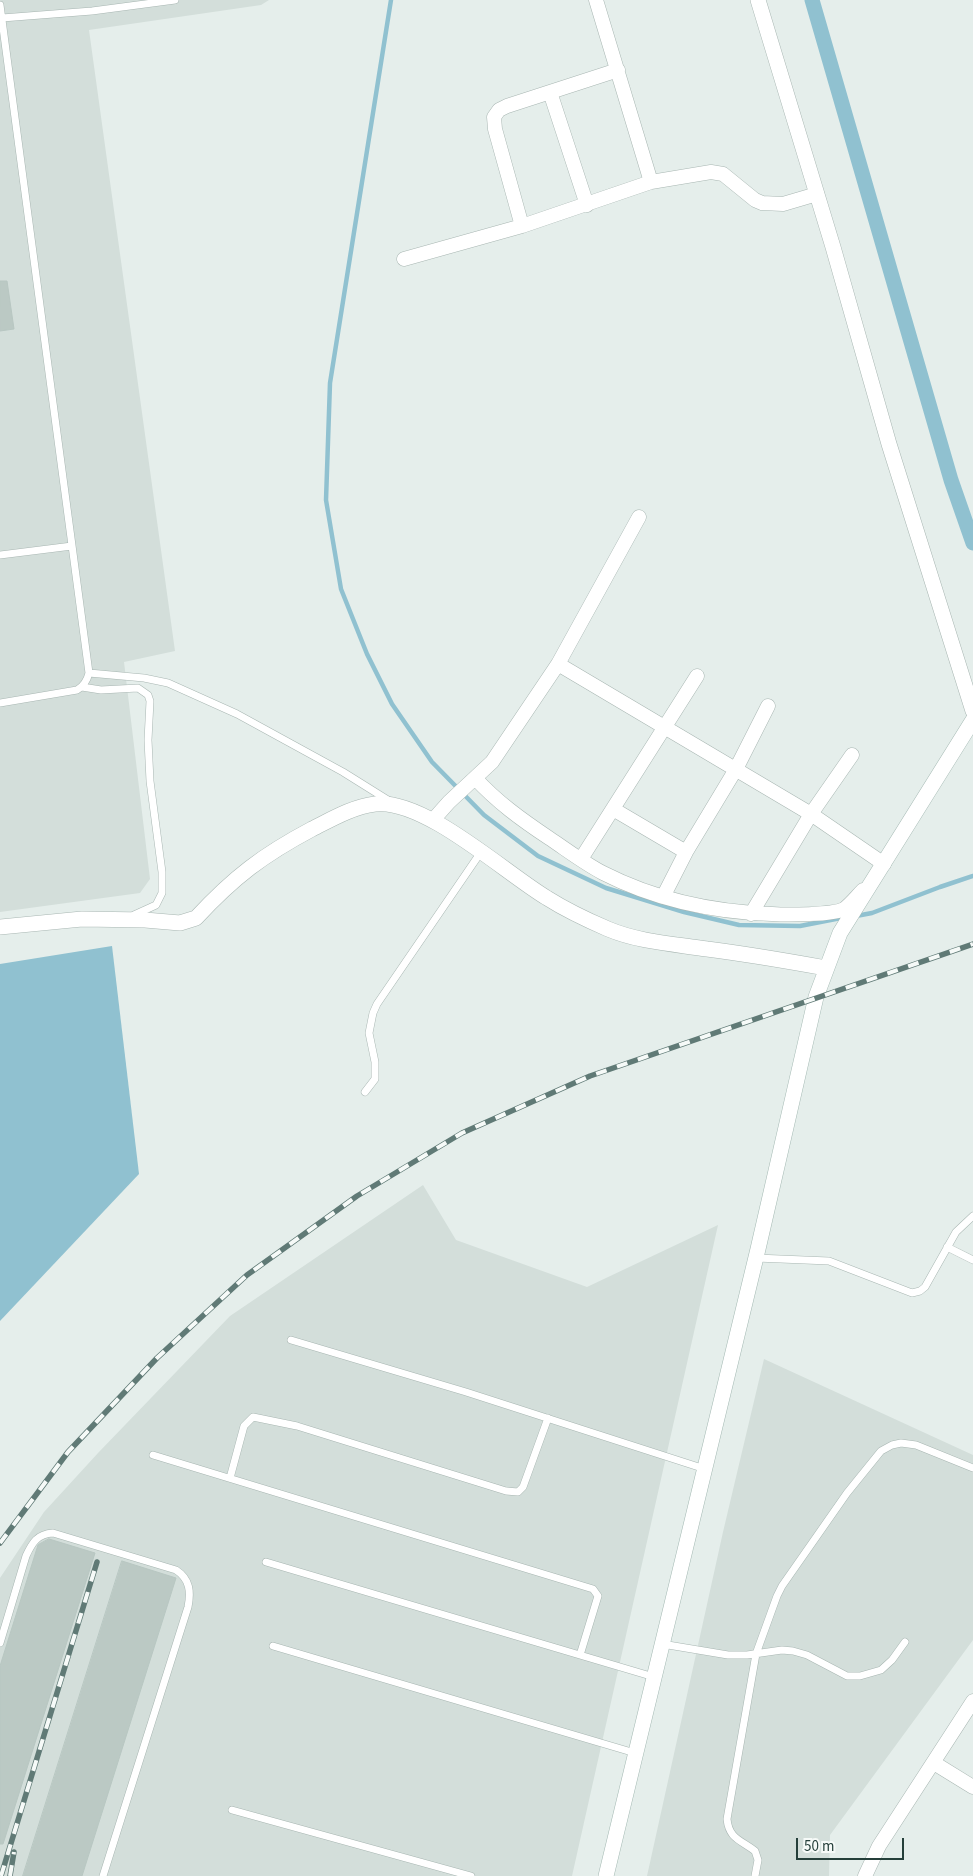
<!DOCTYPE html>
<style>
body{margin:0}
#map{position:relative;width:973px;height:1876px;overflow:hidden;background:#e5eeeb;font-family:"Source Sans 3",sans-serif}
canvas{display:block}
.scale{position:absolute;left:796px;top:1838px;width:108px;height:22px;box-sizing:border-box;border:2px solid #253f3a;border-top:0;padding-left:6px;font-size:15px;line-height:18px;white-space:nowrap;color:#253f3a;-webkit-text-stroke:4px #f6faf8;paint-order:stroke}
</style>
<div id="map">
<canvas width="973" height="1876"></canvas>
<div class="scale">50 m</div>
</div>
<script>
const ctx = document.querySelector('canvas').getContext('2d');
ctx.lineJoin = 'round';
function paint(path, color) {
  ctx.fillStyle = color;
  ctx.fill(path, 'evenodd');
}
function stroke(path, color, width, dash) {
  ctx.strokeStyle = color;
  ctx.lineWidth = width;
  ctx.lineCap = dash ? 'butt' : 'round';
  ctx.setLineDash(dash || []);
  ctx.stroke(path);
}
paint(new Path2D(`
 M0,0H269L261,5L89,30L175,651L124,662L150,879L140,893L0,912Z
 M423,1185L456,1240L587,1287L718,1225L572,1876H0V1578L44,1512L98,1453L230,1316Z
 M764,1359L973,1455V1640L830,1835L829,1876H647L723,1532Z`), '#d3deda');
paint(new Path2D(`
 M112,946L139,1174L0,1321V964Z`), '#90c1d0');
stroke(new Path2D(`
 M391,0L330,383L326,500L341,589L367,654L392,704L432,762L484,815L538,856L606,888L684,912L739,925L800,926L846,917
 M856,916L872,913L940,887L973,876`), '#90c1d0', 4.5);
stroke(new Path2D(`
 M812,0L951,480L973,543`), '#90c1d0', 15);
const building = new Path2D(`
 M0,281H7L14,329L0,331Z
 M49,1539L95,1553L3,1844H0V1666L38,1545Z
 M122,1561L176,1578L82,1876H23Z`);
paint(building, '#bbc9c4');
stroke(building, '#b8c7c2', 1);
const service = new Path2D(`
 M0,5L89,673C87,681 84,686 77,690L0,703
 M2,18L92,11L175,0
 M0,555L72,546
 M89,673L144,678L168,683L237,714L343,772L391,802
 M82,687L101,690L138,688L148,695L150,701L148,740L150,781L162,872V893L156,905L134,915
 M365,1092L375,1079V1062L369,1033L373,1013L377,1004L481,852
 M947,1247L973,1260
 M756,1258L829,1261L912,1293L920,1291L925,1287L956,1232L973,1216
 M291,1340L466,1392L705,1469
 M153,1455L593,1589L598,1596L580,1655
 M230,1478L244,1426L253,1417L297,1426L506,1491L518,1492L523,1487L548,1418
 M266,1562L654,1677
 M0,1643L26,1556C32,1543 37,1534 53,1533L176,1570C190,1579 191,1592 188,1607L103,1876
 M662,1644L728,1655H747L782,1650L793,1651L807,1655L847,1676H860L881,1670L892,1660L905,1642
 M273,1646L635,1753
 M232,1810L471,1876
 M755,1876L758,1860L755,1851C741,1840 729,1839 727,1819L756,1654L777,1596L782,1586L847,1493L881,1451L892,1445L901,1443L916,1445L973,1468`);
const minor = new Path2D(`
 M596,0L651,182
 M550,92L587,205
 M522,226L495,129L494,117L499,110L507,106L618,70
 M404,259L522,226L651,182L711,172L723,174L755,200L762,203L783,204L817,194
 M558,664L811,814L884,864
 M475,778C497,802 522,820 549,838C567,850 584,863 603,873C656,900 713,912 772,914C786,915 833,915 844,909C851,904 857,896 863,890
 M613,809L686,852
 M433,820L449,802L492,762L558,664L639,517
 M581,859L697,676
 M663,897L686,852L736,769L768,706
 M751,914L811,814L852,755
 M934,1763L973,1787
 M865,1876L879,1846L973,1701`);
const tertiary = new Path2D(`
 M758,0L833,247L889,444L973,711
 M0,927L82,919L145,920L180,923L196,918C234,877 263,855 312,829C332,819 352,807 375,804C424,798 505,873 547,898C566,910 587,920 608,929C639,942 674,944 707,949C747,954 787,961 826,968`);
const secondary = new Path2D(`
 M606,1876L758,1249L816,997L840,933L973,720`);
stroke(service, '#a8b6b2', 8);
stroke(minor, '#a8b6b2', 15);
stroke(tertiary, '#a8b6b2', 16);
stroke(secondary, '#a4b9b3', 16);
stroke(service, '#fff', 7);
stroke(minor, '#fff', 14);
stroke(tertiary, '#fff', 15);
stroke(secondary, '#fff', 15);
const rail = new Path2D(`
 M0,1543L68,1452L157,1358L247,1275L357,1196L462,1133L590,1076L973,944
 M1,1876L97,1562
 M10,1876L14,1852`);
stroke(rail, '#607a76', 5.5);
stroke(rail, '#f6faf8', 4, [11]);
</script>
